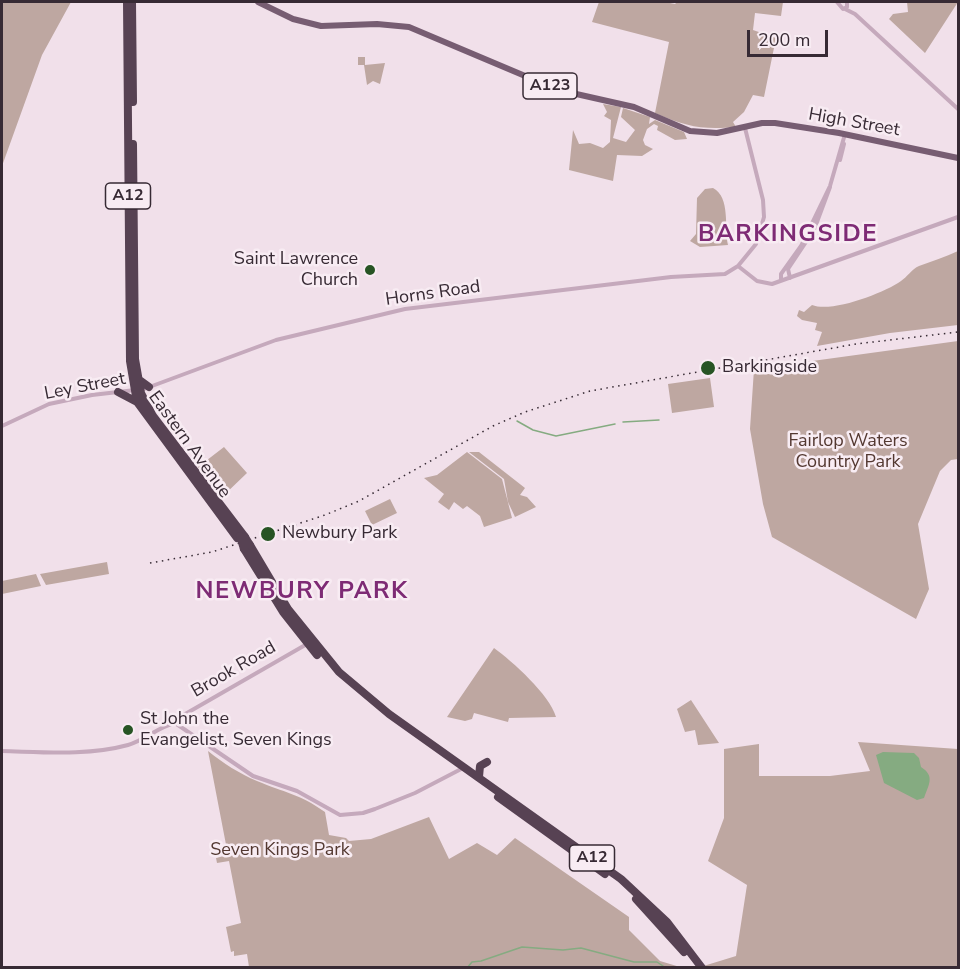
<!DOCTYPE html>
<style>
body{margin:0}
#map{position:relative;width:960px;height:969px;overflow:hidden;background:#f1e0ea;font-family:"Nunito Sans",sans-serif}
canvas{display:block}
.frame{position:absolute;inset:0;border:3px solid #372a34;pointer-events:none}
.scale{position:absolute;left:747px;top:30px;width:81px;height:27px;box-sizing:border-box;border:3px solid #372a34;border-top:0;padding-left:8px;font-size:18px;line-height:21px;white-space:nowrap;color:#372a34;-webkit-text-stroke:4px #f8ecf3;paint-order:stroke}
</style>
<div id="map">
<canvas width="960" height="969"></canvas>
<div class="frame"></div>
<div class="scale">200 m</div>
</div>
<script>
const ctx = document.querySelector('canvas').getContext('2d');
ctx.lineJoin = 'round';
function paint(path, color) {
  ctx.fillStyle = color;
  ctx.fill(path, 'evenodd');
}
function stroke(path, color, width, dash) {
  ctx.strokeStyle = color;
  ctx.lineWidth = width;
  ctx.lineCap = dash ? 'butt' : 'round';
  ctx.setLineDash(dash || []);
  ctx.stroke(path);
}
function write(font, color, halo, rows, align = 'center') {
  ctx.font = font + ' "Nunito Sans",sans-serif';
  ctx.lineWidth = 5;
  ctx.setLineDash([]);
  ctx.textBaseline = 'middle';
  ctx.strokeStyle = halo;
  ctx.fillStyle = color;
  for (const [text, x, y, turn = 0] of rows) {
    ctx.save();
    ctx.translate(x, y);
    ctx.rotate((+turn || 0) * Math.PI / 180);
    ctx.textAlign = isNaN(turn) ? turn : align;
    if (halo) ctx.strokeText(text, 0, 0);
    ctx.fillText(text, 0, 0);
    ctx.restore();
  }
}
paint(new Path2D(`
 M2,2H71L42,55L2,166Z
 M599,2H665L675,4L677,2H783L781,16L755,13L753,30L776,38L764,97L753,95L744,112L733,122L736,127C703,130 687,127 655,113L669,42L592,22Z
 M907,2H958L925,53L889,19L893,14L908,12Z
 M358,57H365V65L385,63L380,84L373,81L367,85L364,65H358Z
 M603,104L621,107L613,138L626,142L635,130L621,117L623,108L650,117L649,124L655,120L684,132L687,139L675,140L657,130L658,126L654,124L647,129L643,140L645,145L653,149L642,156L617,155L613,181L569,170L573,130L579,144L590,143L603,148L610,142L611,120L604,116L607,112Z
 M713,188C731,197 724,229 728,245L700,247L690,241L696,234L697,198L705,189Z
 M958,251V325L890,333L817,346L822,332L815,330L817,323L802,320L797,316L799,310L804,312L812,305C832,313 884,293 901,281C907,277 912,269 919,266C932,261 945,257 958,251Z
 M958,341V459L951,460L940,471L918,524L929,589L916,619L772,537L763,504L750,429L754,369Z
 M710,378L714,407L672,413L668,384Z
 M224,447L247,473L222,497L198,467Z
 M467,452L502,479L512,518L484,527L480,516L467,506L463,509L454,502L449,510L438,502L444,494L424,478L437,475Z
 M469,452H479L525,488L520,495L527,497L536,507L515,517L508,502L504,479Z
 M390,499L397,513L372,525L365,511Z
 M107,562L109,574L46,585L40,574Z
 M36,574L41,586L2,594V581Z
 M494,648C512,661 550,695 556,717L509,718L508,722L474,713L472,719L465,721L447,717Z
 M691,700L719,743L698,745L695,730L685,732L677,709Z
 M858,742L958,749V967L697,968L736,956L747,885L708,861L724,818V749L759,744V776H830L870,771Z
 M208,751C223,763 240,774 257,781C285,793 298,793 325,812L329,835L346,838L349,841L371,839L429,817L449,859L477,843L497,855L515,838L629,917V930L660,961L680,967H249L247,954L234,956V951L231,952L226,927L241,923L229,861L217,863L216,858L228,855Z`), '#bea7a1');
paint(new Path2D(`
 M883,752L914,753L919,758L921,767C935,776 929,784 924,798L917,800L884,783L876,755Z`), '#85ab81');
stroke(new Path2D(`
 M517,421L533,430L556,436L615,424
 M623,422L659,420
 M467,968L472,962L481,961L522,947L563,950L581,948L634,962H657L666,968`), '#85ab81', 1.5);
stroke(new Path2D(`
 M837,2L843,9L847,7V2
 M845,9L855,14L958,109
 M840,160L844,144
 M738,266L757,281L772,284L958,217
 M790,278L788,269L814,230L830,187
 M781,281V274L801,246L830,186L845,134
 M2,426L49,404L92,395L144,389L276,340L405,309L671,277L725,274L738,266L756,244L764,217L763,200L745,128
 M179,724L180,717L307,644
 M2,751C43,752 88,756 128,745C145,740 158,727 175,723L253,776L297,791L340,815L363,813L375,809L415,793L465,767`), '#c5a9bc', 4);
stroke(new Path2D(`
 M258,2L293,19L321,26L377,24L409,27L537,81L563,91L634,107L690,131L717,133L762,123H775L839,133L958,158`), '#775d72', 6);
stroke(new Path2D(`
 M127,2L130,361L137,402L237,538
 M132,2L133,102
 M133,144L135,359L141,393L153,416L245,537
 M138,379L149,387
 M118,392L137,402
 M250,545L288,609L339,672L389,714L621,879L667,922L702,968
 M244,549L283,612L317,655
 M479,777L480,766L487,762
 M498,797L605,874
 M636,899L684,952`), '#574253', 8);
stroke(new Path2D(`
 M150,563L212,552L325,515L359,501L493,426L525,412L590,391L856,344L958,332`), '#372a34', 1.5, [1.5, 4.5]);
stroke(new Path2D(`
 M240,536L244,549
 M245,537L250,545`), '#574253', 8);
for (const [x, y, r, color] of [
 [370,270,6,"#275424"],
 [708,368,8,"#275424"],
 [268,534,8,"#275424"],
 [128,730,6,"#275424"]
]) {
  const dot = new Path2D();
  dot.arc(x, y, r, 0, 2 * Math.PI);
  ctx.fillStyle = color;
  ctx.fill(dot);
  stroke(dot, '#f8ecf3', 2);
}
for (const [x, y, w] of [
 [550,86,54],
 [128,196,45],
 [592,858,45]
]) {
  const box = new Path2D();
  box.roundRect(x - w / 2, y - 13, w, 26, 4.5);
  ctx.fillStyle = '#f8ecf3';
  ctx.fill(box);
  stroke(box, '#372a34', 1.5);
}
write('bold 16px', '#372a34', null, [
 ["A123",550,86],
 ["A12",128,196],
 ["A12",592,858]
]);
write('18px', '#372a34', '#f8ecf3', [
 ["High Street",854,123,10],
 ["Horns Road",433,294,-8],
 ["Ley Street",85,387,-11],
 ["Eastern Avenue",189,445,54],
 ["Brook Road",234,670,-30]
]);
write('18px', '#372a34', '#f8ecf3', [
 ["Saint Lawrence",358,260,"right"],
 ["Church",358,281,"right"],
 ["Barkingside",722,368],
 ["Newbury Park",282,534],
 ["St John the",140,720],
 ["Evangelist, Seven Kings",140,741]
], 'left');
write('18px', '#533831', '#f8ecf3', [
 ["Fairlop Waters",848,442],
 ["Country Park",848,463],
 ["Seven Kings Park",280,851]
]);
ctx.letterSpacing = '1.5px';
write('bold 24px', '#7e2b75', '#f8ecf3', [
 ["BARKINGSIDE",788,235],
 ["NEWBURY PARK",302,592]
]);
ctx.letterSpacing = '0px';
</script>
